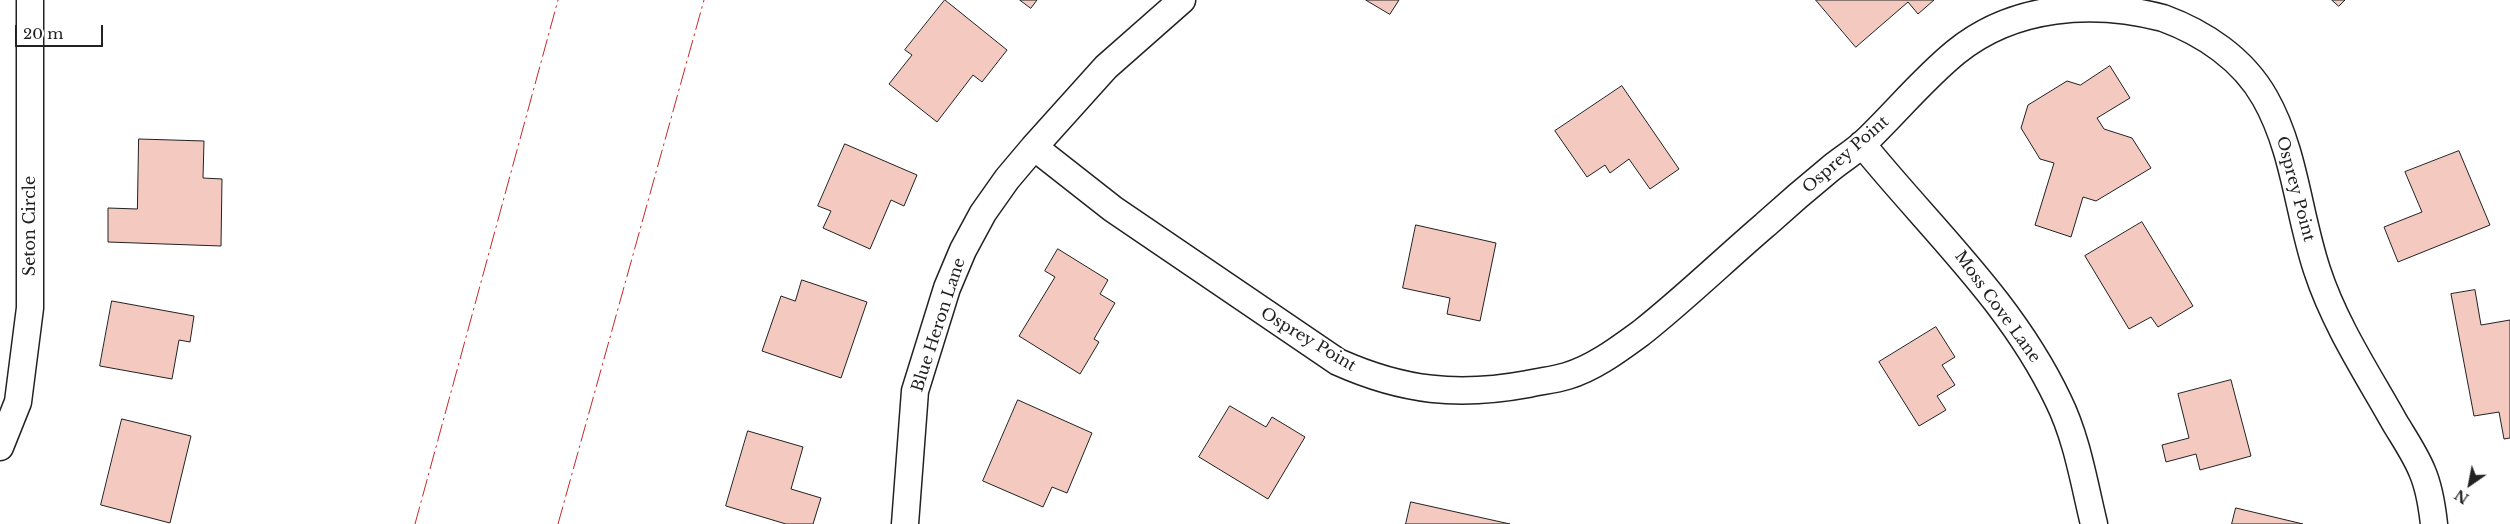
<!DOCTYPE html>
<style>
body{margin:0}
#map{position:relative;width:2510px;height:524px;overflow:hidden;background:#fff;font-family:"Libre Baskerville",serif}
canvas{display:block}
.north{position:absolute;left:2445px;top:459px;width:50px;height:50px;-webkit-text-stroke:4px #fff;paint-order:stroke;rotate:213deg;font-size:14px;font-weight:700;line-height:20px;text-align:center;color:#222}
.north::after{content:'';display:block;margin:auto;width:18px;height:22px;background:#222;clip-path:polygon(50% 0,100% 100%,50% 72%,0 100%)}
.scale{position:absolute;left:15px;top:25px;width:88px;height:22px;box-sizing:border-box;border:2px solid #222;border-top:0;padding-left:6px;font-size:15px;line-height:18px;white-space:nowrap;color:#222;-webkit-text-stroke:4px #fff;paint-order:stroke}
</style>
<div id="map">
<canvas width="2510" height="524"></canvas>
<div class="north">N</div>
<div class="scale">20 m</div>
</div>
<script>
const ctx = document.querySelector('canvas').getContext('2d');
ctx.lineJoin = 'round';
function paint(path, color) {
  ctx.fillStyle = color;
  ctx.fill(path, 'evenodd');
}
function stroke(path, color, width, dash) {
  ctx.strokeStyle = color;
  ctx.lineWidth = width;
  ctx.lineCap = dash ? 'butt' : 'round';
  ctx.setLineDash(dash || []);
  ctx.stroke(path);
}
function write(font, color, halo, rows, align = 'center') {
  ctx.font = font + ' "Libre Baskerville",serif';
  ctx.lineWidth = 4;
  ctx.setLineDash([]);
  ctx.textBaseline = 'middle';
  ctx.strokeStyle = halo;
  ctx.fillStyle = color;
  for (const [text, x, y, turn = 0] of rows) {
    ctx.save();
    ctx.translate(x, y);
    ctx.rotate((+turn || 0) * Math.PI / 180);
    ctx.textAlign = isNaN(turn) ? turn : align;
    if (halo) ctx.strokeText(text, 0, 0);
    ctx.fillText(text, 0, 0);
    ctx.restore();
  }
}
const building = new Path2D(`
 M945,0L1007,50L982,82L973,75L937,122L889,84L912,55L905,50Z
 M1020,0H1037L1031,8Z
 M1366,0H1399L1390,14Z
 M1816,0H1934L1918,14L1908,2L1856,47Z
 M2332,0H2345L2339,6Z
 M2110,66L2130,98L2097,118L2104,129L2132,138L2151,168L2096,201L2083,197L2071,237L2035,225L2054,163L2040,159L2021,128L2028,105L2067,81L2080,85Z
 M1622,86L1679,169L1650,189L1629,159L1610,173L1605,165L1587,177L1555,131Z
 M139,139L204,141L203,178L222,179L221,246L108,242V208L137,209Z
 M845,144L917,175L904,206L891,200L870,249L823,228L831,211L818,206Z
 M2459,151L2490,225L2398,262L2384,227L2422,212L2405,172Z
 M2142,222L2193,306L2158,327L2151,317L2129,329L2085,256Z
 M1416,225L1496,243L1480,321L1447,314L1450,298L1403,288Z
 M1058,249L1108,280L1100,294L1115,303L1094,339L1099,342L1080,374L1019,336L1055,277L1045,271Z
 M802,280L867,302L841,378L762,351L781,296L795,301Z
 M2475,290L2481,325L2510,320V438L2504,439L2499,412L2474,416L2451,294Z
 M112,301L194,316L190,342L179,340L172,379L100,366Z
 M1936,327L1955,357L1942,365L1955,385L1937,396L1946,410L1919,426L1879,362Z
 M2231,380L2251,456L2200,470L2196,454L2166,462L2162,445L2189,438L2178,394Z
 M1018,400L1092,433L1067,493L1052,487L1043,507L983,481Z
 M1230,406L1266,427L1272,417L1305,437L1268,499L1199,457Z
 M122,419L191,436L170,523L101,505Z
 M748,431L803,447L791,489L821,498L813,524H786L726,506Z
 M1411,502L1510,524H1406Z
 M2236,508L2303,524H2232Z`);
paint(building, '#f3c9c0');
stroke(building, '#222', 1);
const minor = new Path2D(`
 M1862,144C1930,228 2011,301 2058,400C2077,438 2084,483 2094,524
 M1034,147L1113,209L1338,362C1403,391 1458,397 1528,384C1541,381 1554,380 1567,376C1594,368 1619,349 1641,333C1684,299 1723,261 1765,225C1786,206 1808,187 1830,169C1842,159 1856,151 1867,140C1897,111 1924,78 1956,52C2014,5 2093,0 2163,18C2204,33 2243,59 2265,98C2295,151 2298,213 2317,270C2335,325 2367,373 2395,423C2404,438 2415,454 2422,471C2429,487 2432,506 2434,524
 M0,447L18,402L30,308V0
 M905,524L915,391L947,288L963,250L983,213L1007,179L1034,147L1106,67L1182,0`);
stroke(minor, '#222', 29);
stroke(minor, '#fff', 26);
stroke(new Path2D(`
 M415,524L558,0
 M558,524L704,0`), '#c62828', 1, [18, 4, 2.5, 4]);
write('16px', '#222', '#fff', [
 ["Osprey Point",1846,155,-41],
 ["Osprey Point",2295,189,75],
 ["Seton Circle",30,226,-90],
 ["Moss Cove Lane",1997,307,54],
 ["Blue Heron Lane",939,325,-72],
 ["Osprey Point",1308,340,31]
]);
</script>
